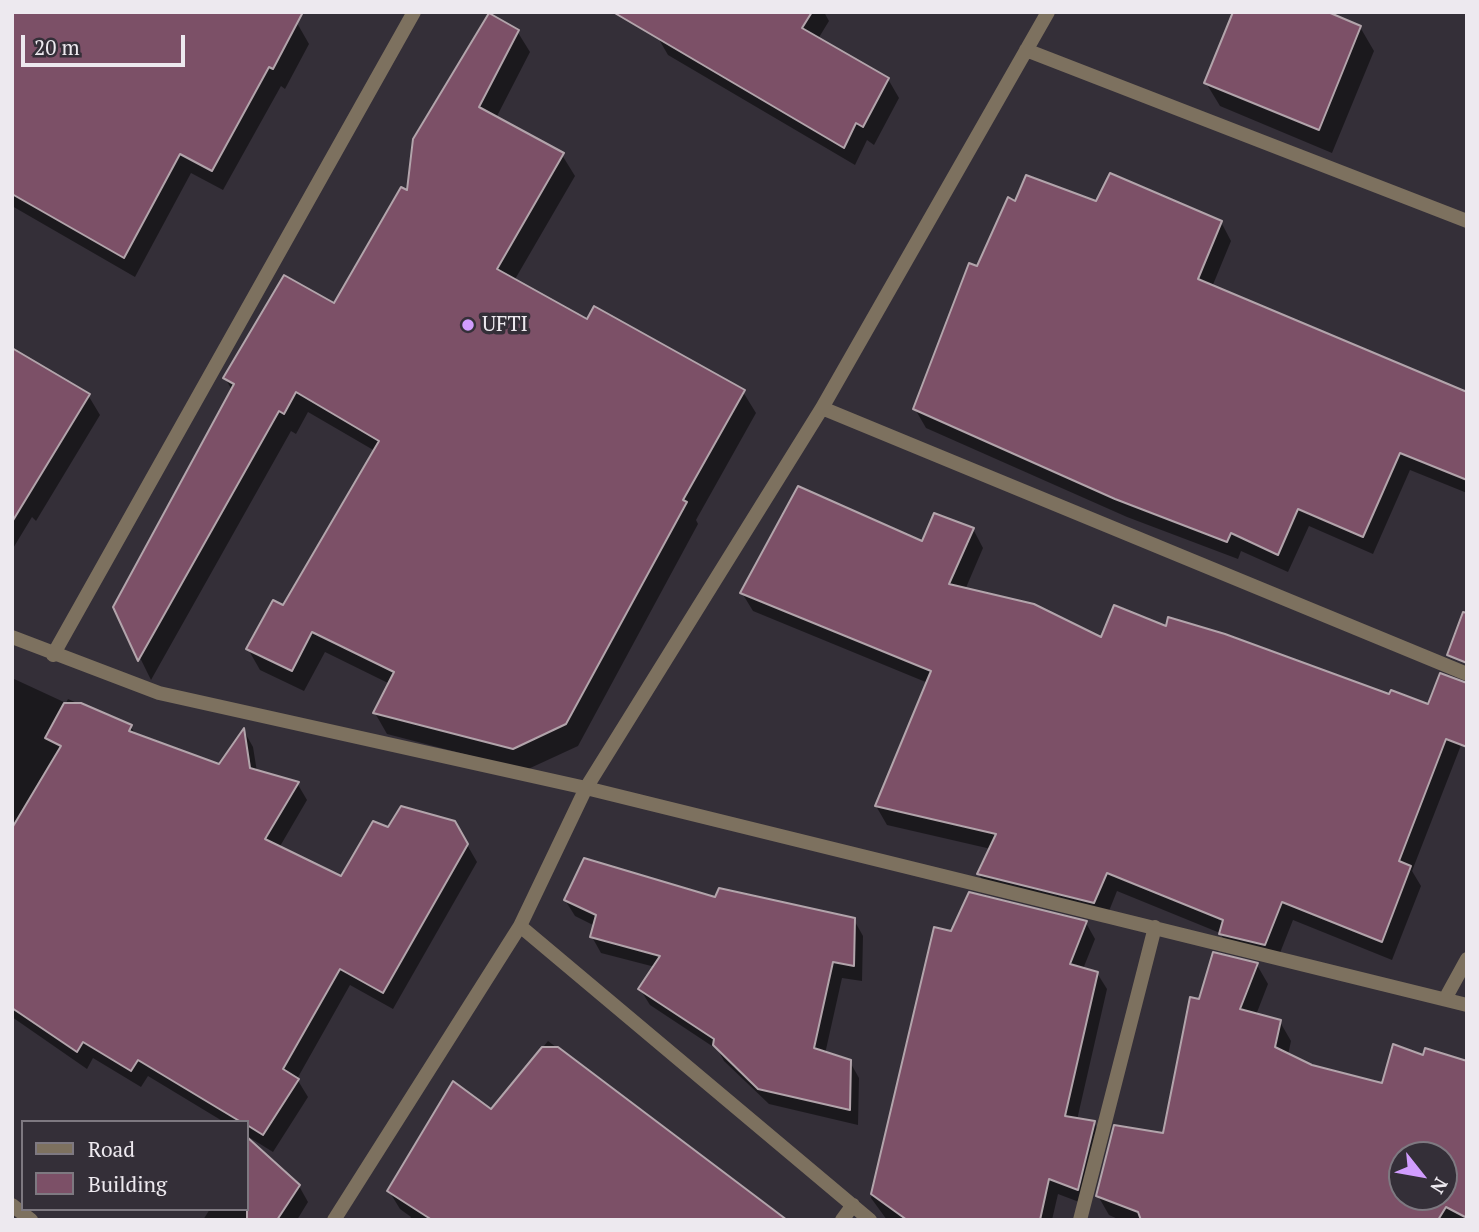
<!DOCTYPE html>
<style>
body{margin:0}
#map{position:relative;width:1479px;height:1232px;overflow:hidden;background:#342f38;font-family:"PT Serif",serif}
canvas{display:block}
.frame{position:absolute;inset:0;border:14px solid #ede9ef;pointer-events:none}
.legend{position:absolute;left:21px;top:1120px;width:228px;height:91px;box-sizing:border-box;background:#342f38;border:2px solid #7e7981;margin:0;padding:9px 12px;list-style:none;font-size:21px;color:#ede9ef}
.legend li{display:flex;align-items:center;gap:14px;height:35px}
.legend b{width:35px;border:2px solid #7e7981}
.north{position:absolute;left:1388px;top:1141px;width:70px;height:70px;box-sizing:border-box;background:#342f38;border:2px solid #7e7981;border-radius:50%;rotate:121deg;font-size:19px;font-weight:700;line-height:28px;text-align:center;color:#ede9ef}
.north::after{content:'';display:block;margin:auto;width:24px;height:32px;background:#d19dfe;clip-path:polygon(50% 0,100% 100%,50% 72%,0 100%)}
.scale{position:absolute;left:21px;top:35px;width:164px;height:32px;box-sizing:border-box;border:4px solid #ede9ef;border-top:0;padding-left:9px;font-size:21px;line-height:24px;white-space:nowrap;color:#ede9ef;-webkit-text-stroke:5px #342f38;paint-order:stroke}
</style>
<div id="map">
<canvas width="1479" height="1232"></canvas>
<div class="frame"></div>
<ul class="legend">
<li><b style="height:9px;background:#7d715f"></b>Road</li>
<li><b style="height:19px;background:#7c5067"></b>Building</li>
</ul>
<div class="north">N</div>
<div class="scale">20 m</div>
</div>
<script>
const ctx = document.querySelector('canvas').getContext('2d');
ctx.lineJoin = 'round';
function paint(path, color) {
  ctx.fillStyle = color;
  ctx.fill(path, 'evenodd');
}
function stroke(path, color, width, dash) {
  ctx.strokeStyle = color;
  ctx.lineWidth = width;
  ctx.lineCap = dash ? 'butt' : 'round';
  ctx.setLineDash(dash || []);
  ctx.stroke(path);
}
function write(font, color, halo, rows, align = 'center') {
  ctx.font = font + ' "PT Serif",serif';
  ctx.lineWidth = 7;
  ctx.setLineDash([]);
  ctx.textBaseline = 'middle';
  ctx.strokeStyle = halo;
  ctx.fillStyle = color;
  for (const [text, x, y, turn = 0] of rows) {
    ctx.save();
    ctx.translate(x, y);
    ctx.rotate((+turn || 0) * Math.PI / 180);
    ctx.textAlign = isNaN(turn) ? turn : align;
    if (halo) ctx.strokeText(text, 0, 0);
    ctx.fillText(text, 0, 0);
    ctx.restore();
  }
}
paint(new Path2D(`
 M12,12L297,23L309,44L285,89L281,86L223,190L191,173L135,277L12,206Z
 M619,12H824L829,21L818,39L888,79L899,98L874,145L867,140L855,165L668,55L657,36Z
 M1360,27L1374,51L1332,153L1220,106L1206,83Z
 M517,31L530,52L496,118L562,155L575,176L514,281L588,321L743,392L756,413L696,520L698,524L578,746L526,770L387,734L375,713L390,684L325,652L304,691L260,670L248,649L283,608L375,451L308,412L296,434L291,431L151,680L115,607L232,390L225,378L335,305Z
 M1015,203H1097L1221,222L1231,241L1212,287L1467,423V493L1410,470L1373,554L1309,526L1288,572L1241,551L1238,559L1127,517L926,428L915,409L978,268Z
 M12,350L88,395L100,415L36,521L32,517L12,550Z
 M973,529L983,548L965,590L1102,639L1167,628L1465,735L1412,871L1421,886L1392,960L1293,920L1276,963L1232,953L1220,933L1117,891L1105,921L990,893L979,874L991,849L887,825L876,806L928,683L753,611L742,593Z
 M12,678L66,703L68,699L131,727L136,735L220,767L244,731L253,747L257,772L297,783L307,800L279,848L341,878L389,829L454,822L477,862L393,1009L350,985L297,1079L308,1097L273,1152L247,1136V1122H224L148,1076L141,1087L93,1058L87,1069L12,1017Z
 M716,899L854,920L863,936L862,981L842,978L825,1054L850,1062L859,1078L858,1125L769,1104L724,1061L718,1050L650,1005L640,989L655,967L601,953L592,937L595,926L575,916L565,900Z
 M1086,923L1095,939L1083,969L1097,973L1107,989L1077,1120L1094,1123L1104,1139L1087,1205L1058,1194L1052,1220H887L871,1198L936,929L952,933Z
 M1257,965L1268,984L1256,1015L1280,1022L1291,1041L1288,1055L1312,1067L1384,1085L1467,1082V1220H1120L1109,1215L1098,1196L1164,1135L1200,1001ZM1402,1155H1444V1197H1402Z
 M548,1041L778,1215L780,1220H409L411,1217L400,1209L389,1191L492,1111Z
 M248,1141L299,1186L308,1202L297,1220H203L210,1209H247Z`), '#0007');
const building = new Path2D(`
 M12,12H303L273,69L269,67L212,171L180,154L124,258L12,194Z
 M613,12H812L802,28L889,78L863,127L856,123L844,148Z
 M1233,12H1328L1361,26L1319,130L1204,83Z
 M489,13L519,30L479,107L564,153L497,269L587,319L594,306L745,390L683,500L687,502L566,724L513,749L373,713L394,672L312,632L292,671L246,649L273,600L283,605L379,441L296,392L284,414L279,411L138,661L113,607L234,384L223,378L284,275L334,303L401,187L407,190L413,139Z
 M1110,173L1222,221L1198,279L1467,392V480L1400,453L1363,537L1298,509L1278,555L1231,533L1227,542L1115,499L913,409L969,263L977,266L1008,197L1015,201L1026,175L1096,201Z
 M12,348L90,394L12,522Z
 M798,486L922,541L934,513L974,528L949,584L1034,604L1101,637L1114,605L1166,626L1168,617L1225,634L1389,694L1391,690L1428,704L1440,673L1467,683V747L1446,739L1399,861L1411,866L1382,942L1282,902L1265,945L1219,934L1223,920L1107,873L1094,903L977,874L996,834L875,806L931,671L740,593Z
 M1463,612L1467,613V663L1447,655Z
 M64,703H81L132,725L129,731L219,764L244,728L250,768L299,782L265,839L341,876L373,821L388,827L401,806L455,821L468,844L383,993L340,969L283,1069L299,1079L263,1135L247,1125V1122H241L138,1060L131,1071L83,1042L77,1052L12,1008V828L61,746L45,738Z
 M584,858L715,897L719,888L855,918L854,966L833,962L814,1048L851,1060L850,1110L758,1089L713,1045L714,1039L638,989L660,956L590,937L596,915L564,900Z
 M969,892L1087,921L1070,964L1098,972L1065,1116L1095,1121L1078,1190L1049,1179L1040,1220H907L871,1194L934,927L951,931Z
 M1213,952L1258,963L1240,1009L1281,1020L1275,1047L1312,1065L1382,1083L1393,1044L1423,1055L1425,1048L1467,1061V1218L1446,1207L1438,1220H1141L1138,1212L1096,1196L1114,1125L1163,1133L1190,997L1199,999ZM1402,1155H1444V1197H1402Z
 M542,1047H558L787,1220H432L387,1191L453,1081L491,1109Z
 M247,1137L300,1185L277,1220H247Z`);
paint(building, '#7c5067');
stroke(building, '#b2a4ab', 2);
stroke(new Path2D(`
 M1026,50L1467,221
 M822,408L1467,674
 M12,637L159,693L586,788L1467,1005
 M53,655L414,12
 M520,926L870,1220
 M1445,999L1467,959
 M12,1205L31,1220
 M334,1220L520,926L586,788L822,408L1048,12
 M842,1220L853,1205
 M1080,1220L1155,927`), '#7d715f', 14);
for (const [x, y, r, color] of [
 [468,325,7,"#d19dfe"]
]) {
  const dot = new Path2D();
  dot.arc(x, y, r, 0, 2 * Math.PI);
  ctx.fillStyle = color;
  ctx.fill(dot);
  stroke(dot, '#342f38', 2.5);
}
write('21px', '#ede9ef', '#342f38', [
 ["UFTI",482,325]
], 'left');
</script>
